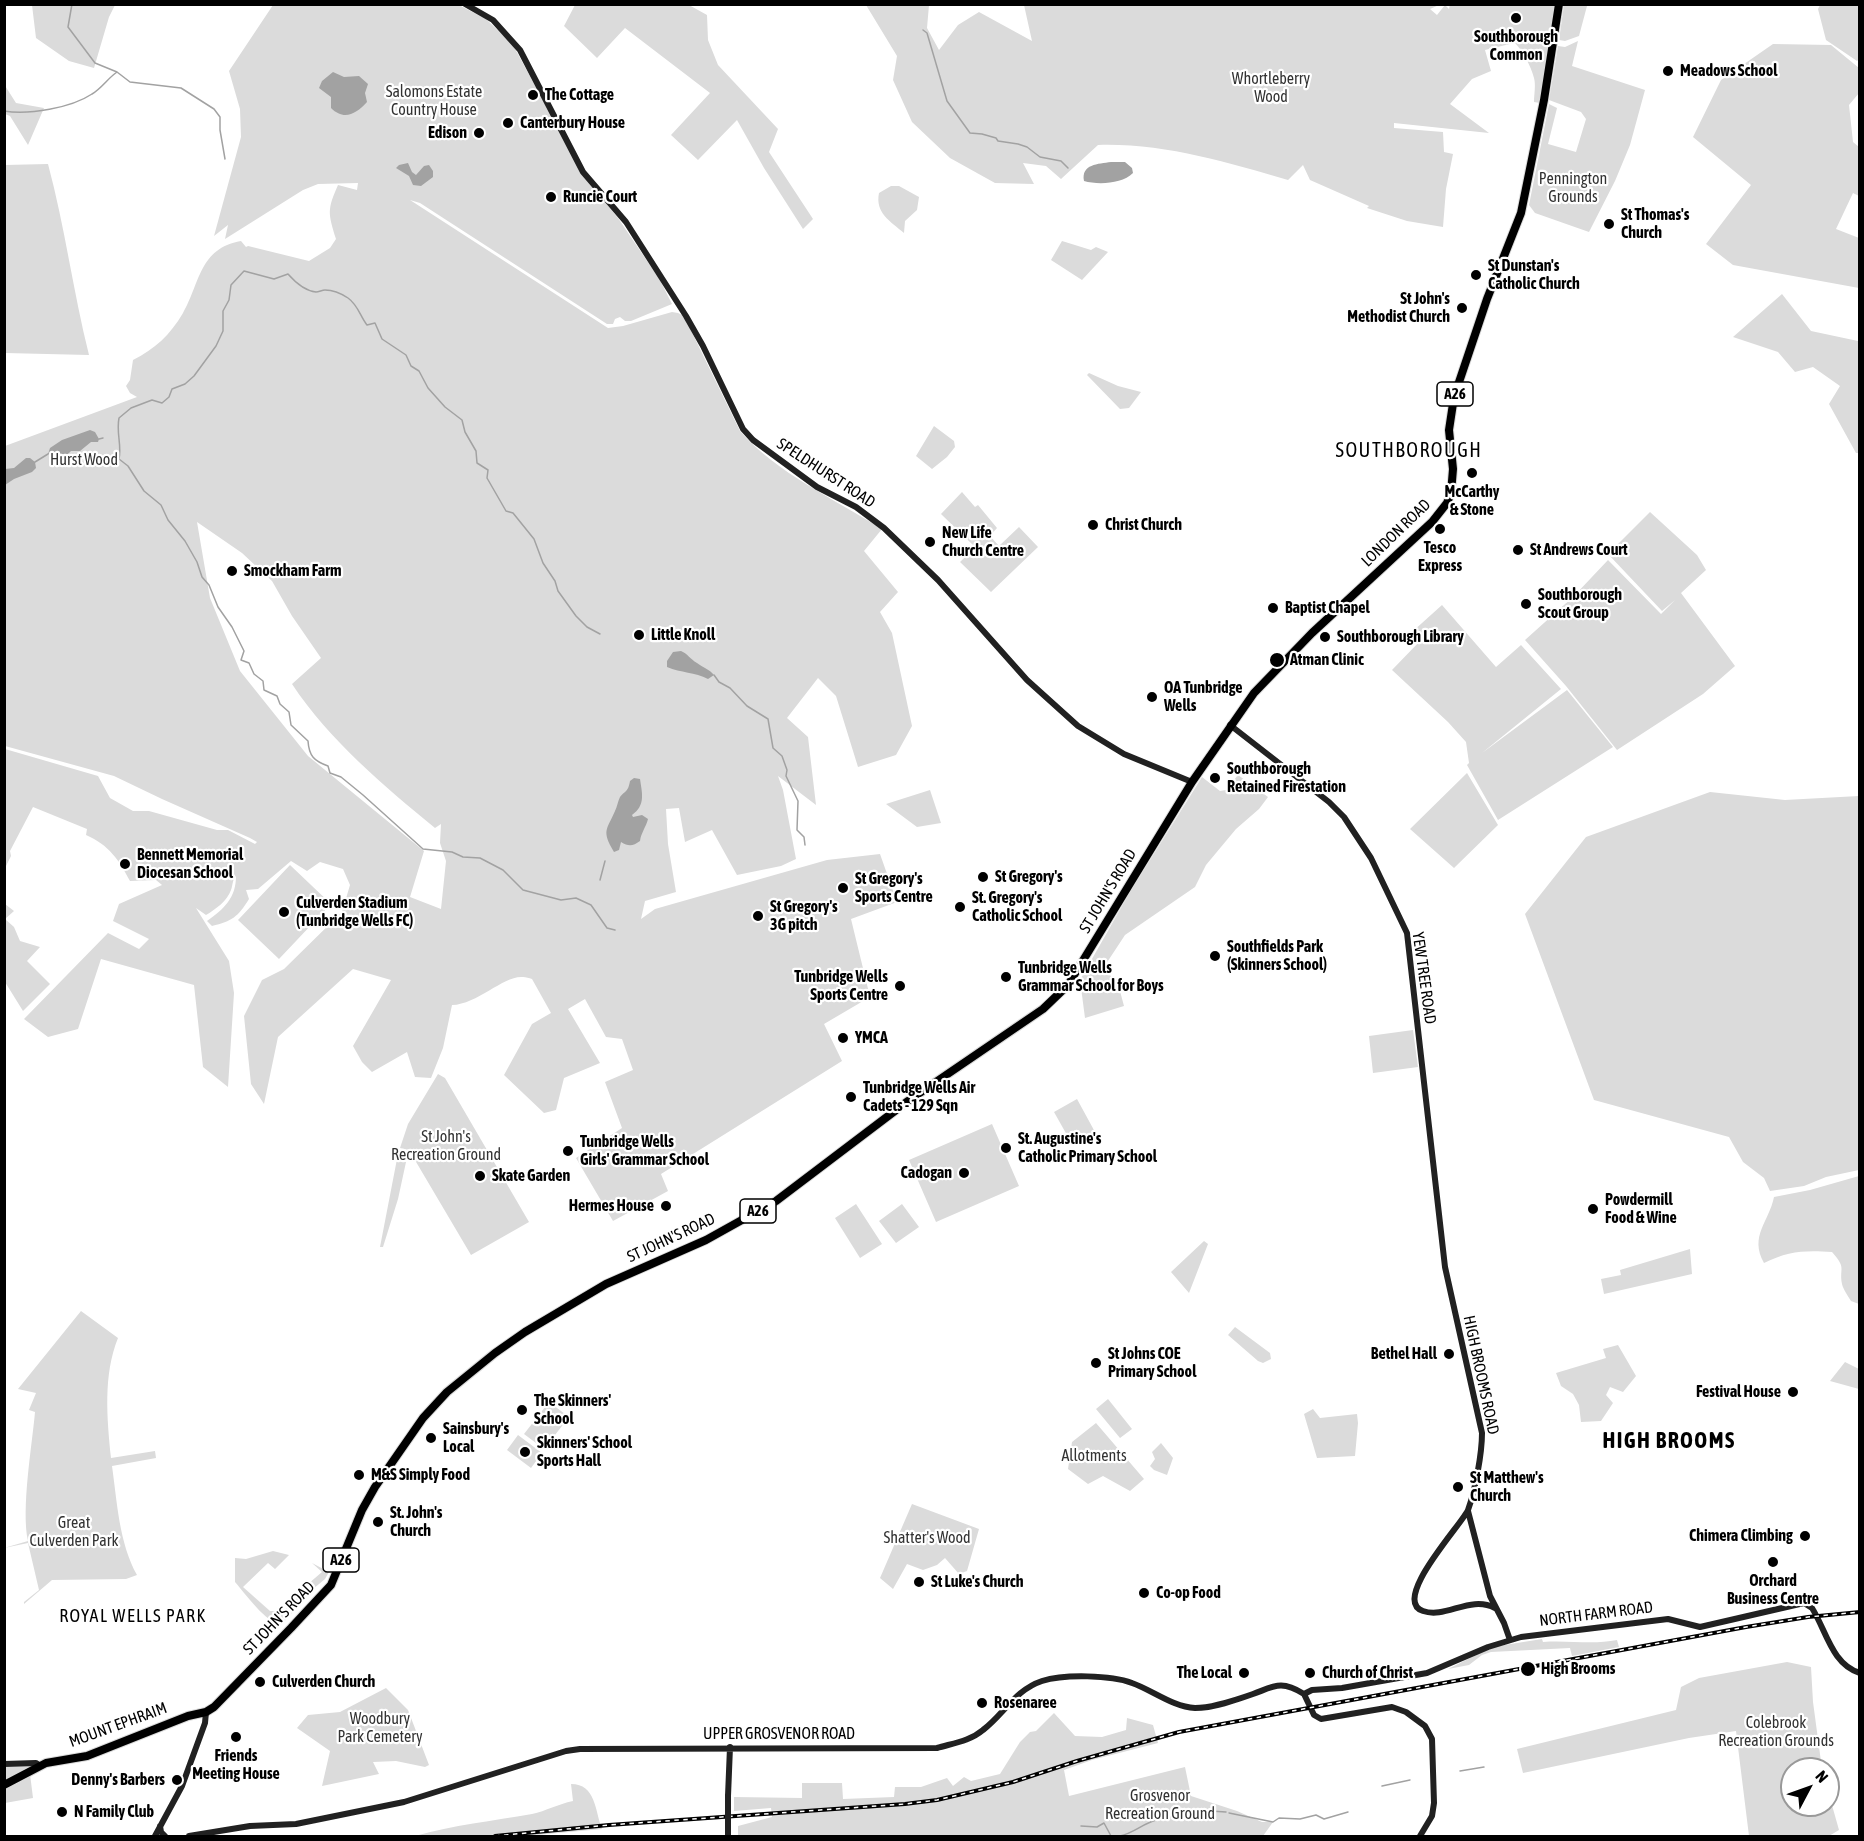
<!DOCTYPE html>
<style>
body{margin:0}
#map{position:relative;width:1864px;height:1841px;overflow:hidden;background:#fff;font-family:"Asap Condensed",sans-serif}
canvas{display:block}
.frame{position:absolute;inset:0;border:6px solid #000;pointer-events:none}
.north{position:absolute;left:1780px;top:1757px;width:60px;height:60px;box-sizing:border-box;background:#fff;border:2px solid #999;border-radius:50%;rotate:49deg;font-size:16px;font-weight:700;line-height:24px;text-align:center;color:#000}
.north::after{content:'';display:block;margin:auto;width:21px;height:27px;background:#000;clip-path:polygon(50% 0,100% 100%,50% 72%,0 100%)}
</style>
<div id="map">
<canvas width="1864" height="1841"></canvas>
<div class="frame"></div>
<div class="north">N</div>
</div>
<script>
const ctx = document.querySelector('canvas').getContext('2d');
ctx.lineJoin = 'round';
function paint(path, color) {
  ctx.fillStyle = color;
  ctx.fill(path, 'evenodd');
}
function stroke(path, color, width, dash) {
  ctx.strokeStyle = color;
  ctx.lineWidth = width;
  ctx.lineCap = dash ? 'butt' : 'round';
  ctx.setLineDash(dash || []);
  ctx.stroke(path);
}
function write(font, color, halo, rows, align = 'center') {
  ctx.font = font + ' "Asap Condensed",sans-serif';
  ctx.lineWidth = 4.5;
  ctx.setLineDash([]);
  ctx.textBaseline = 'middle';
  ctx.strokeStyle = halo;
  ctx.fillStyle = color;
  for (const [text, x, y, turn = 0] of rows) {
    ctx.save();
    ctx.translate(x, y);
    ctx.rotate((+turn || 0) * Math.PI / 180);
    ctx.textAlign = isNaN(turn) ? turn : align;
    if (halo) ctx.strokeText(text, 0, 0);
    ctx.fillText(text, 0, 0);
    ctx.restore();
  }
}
paint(new Path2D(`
 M457,4L486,19L513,45L550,113L600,196L618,218L660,280L672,304L631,321H625L620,317L615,319L613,324H607L420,203L410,200L608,328L623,326L672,312L678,313L684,316L740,431C775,472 836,500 882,529L864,551L898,592L880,612L892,633L912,726L896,755L858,767L836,696L818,678L787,718L808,737L816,805L778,776L783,790L796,859L781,866L737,875L712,830L685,842L679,808L666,809L668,844L676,892L645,901L641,919L655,909L827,860L880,854L897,902L851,919L870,997L824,1024L842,1061L661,1174L668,1191L613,1221L576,1158L622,1128L605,1082L633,1070L622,1039L606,1037L585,999L568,1009L600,1063L564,1078L556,1110L544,1113L504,1075L532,1024L551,1013L532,979C529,978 526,977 523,977C504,975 478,1004 452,1005L443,1048L431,1078L415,1077L407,1052L372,1072L362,1062L353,1046L391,980L353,969L278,1037L264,1104L251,1084L244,1016L262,980L284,969L342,912L350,885L343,869L320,862L307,871L291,861L258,889L246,890L249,899C238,917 232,921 212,926L207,921C224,909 236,898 236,876C232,881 233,884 231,890C227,901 216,909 206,915L196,908L229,961L234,993L228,1087L203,1067L194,985L101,959L78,1029L48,1037L24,1019L108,933L139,949L149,939L113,921L119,904L162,885L156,880L130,881C119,860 109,845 86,835L87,829L33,807L10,851L11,856L5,868V749L98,776L110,798L133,811H149L217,830H228L255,844L257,842L250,838L162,799L114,776L5,746V446L137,397L130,393L126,386L130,380L133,360C155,349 170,335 183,313C200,284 199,248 241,241L246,247L248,246L309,261L330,248L336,239C328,213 327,210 338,185L357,190L358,183L318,184L303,190L225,239L228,225L214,236L241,137L240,109L229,71L273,5ZM197,522L242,553L272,581L292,616L321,658L292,684C329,740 384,786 435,828L441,824L440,843L446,861L441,909L410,897L424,851L308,756L240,671L210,598Z
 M1450,4L1556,5L1540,103L1534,102C1534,95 1536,85 1534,78C1531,66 1522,49 1513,41L1514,43L1485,50L1491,71L1472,79L1450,104L1489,133L1394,123V128L1443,132L1444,152L1453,154L1446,189L1443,227L1407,221L1367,208L1369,206L1310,180L1303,165L1288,180C1226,162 1163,143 1098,145L1061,179L1046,166L1023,163L1034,184L995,183L950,158L912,122L893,80L897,56L866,5H929L927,28L939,50L958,25L979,12L1032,41L1024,5H1439L1430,9L1437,15L1445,5L1449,9Z
 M32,5H115L109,17L94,68L69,61L36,38Z
 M575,5H689L707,15L708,40L718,65L778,129L769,152L813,219L803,229L764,168L737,120L698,160L671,135L710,93L625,28L597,58L564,26Z
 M1564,5L1587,6L1579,36L1565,41L1559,40Z
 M1820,5H1859L1860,58L1857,61L1826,40L1818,9Z
 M1578,41L1572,66L1645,90L1630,145L1615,181L1589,232L1535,213L1529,205L1549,104L1557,108L1548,144L1576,152L1586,119L1581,112L1549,100L1558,46L1565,47Z
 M1773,44L1831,45L1859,68V93L1849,105L1853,142L1859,147V196L1853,193L1836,229L1859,238V288L1733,265L1706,244L1751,185L1693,137L1721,80Z
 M4,84L16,103L44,108L28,145L10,116L5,114Z
 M48,164C65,227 73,291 89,355L5,353V165Z
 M891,186H899L919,197L917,210L905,221L904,233C890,221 875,213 879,193Z
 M1062,241L1091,250L1096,247L1108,252L1082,280L1051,260Z
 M1782,294L1811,331L1858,341L1859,337V453H1856L1829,404L1840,386L1813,367L1795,372L1778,352L1733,337Z
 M1089,373L1118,386L1141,392L1129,408L1120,409L1087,375Z
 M934,426L954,441L955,447L947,457L932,469L916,456Z
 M962,492L975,507L978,505L997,528L990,536L999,546L1019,527L1038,547L991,592L960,562L975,547L941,514Z
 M1650,512L1697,555L1706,570L1681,593L1735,666L1703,694L1617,750L1566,686L1525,640L1574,596L1608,560L1661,614L1675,600L1662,611L1608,554Z
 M1442,605L1496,667L1521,645L1561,689L1482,753L1567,690L1613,747L1498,820L1467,765L1469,763L1466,742L1448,722L1392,670L1420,641L1412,632Z
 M1467,773L1498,825L1454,868L1410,829Z
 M1238,775L1268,797L1259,809L1236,829L1206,865L1195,887L1125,935L1102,970L1117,980L1124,1006L1085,1018L1080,980L1130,892L1202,777L1220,791L1226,790Z
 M930,790L941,823L917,827L886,804Z
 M1710,792L1785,800L1859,796V1170L1826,1177L1804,1186L1770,1191L1764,1178L1743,1162L1729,1137L1594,1100L1525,914L1586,837Z
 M290,865L331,904L279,959L238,920Z
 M5,904L14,911L5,919L14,927L20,941L40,947L27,961L50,984L23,1011L5,982Z
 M1413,1030L1418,1067L1373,1073L1369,1036Z
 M438,1074L445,1078L529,1222L471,1255L409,1150L400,1148L408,1124Z
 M1077,1099L1095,1132L1072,1144L1054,1112Z
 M992,1124L1019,1186L936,1222L909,1160Z
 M397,1159L406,1162L398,1199L383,1247H380Z
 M1859,1176V1304L1851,1301C1848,1296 1843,1289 1842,1284C1839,1267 1847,1269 1832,1252C1805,1250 1788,1251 1764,1263C1749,1236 1769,1222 1774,1197L1810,1190Z
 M856,1204L882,1244L860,1258L835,1218Z
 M902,1204L919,1227L896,1243L879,1221Z
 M1204,1241L1208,1244L1189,1293L1171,1272Z
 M1690,1249L1692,1274L1604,1294L1601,1279L1621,1275L1620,1270Z
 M81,1311L118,1338C103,1375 107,1418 111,1458L155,1451L156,1458L112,1466C117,1501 119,1543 137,1575L126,1579L52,1580L24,1604V1602L39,1590L28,1543L4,1548L28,1541C21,1509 32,1446 35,1412L29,1410L36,1393L18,1389Z
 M1235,1327L1270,1353L1271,1359L1263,1363L1258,1361L1228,1335Z
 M1618,1345L1636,1376L1623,1392L1610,1387L1606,1395L1613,1403L1601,1421L1581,1422L1579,1405L1573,1394L1561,1386L1556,1373L1606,1358L1603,1349Z
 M1845,1362L1859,1369V1389L1830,1381Z
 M1108,1399L1132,1429L1120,1438L1096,1409Z
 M549,1402L569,1417L544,1449L524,1434Z
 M1313,1409L1320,1418L1357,1414L1358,1423L1355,1456L1317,1458L1304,1414Z
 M1096,1423L1144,1479L1130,1491L1103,1476L1088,1484L1068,1469L1072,1442Z
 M518,1435L542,1453L531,1468L507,1450Z
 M1161,1443L1173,1458L1167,1475L1154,1470L1150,1466L1155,1459L1152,1452Z
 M912,1504L979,1529L967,1571L959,1574L945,1558L937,1565L923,1570L907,1564L893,1589L880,1578Z
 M273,1551L289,1555L275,1569L268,1563L243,1587L270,1611H284L300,1594L305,1592L308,1584L322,1572L312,1563L329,1572L325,1579L313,1589L282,1624C267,1625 245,1593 235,1582V1558L246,1559Z
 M1542,1639L1543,1642C1568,1640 1593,1645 1617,1640L1619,1647L1572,1656L1570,1648L1491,1652L1482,1655L1469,1665L1448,1669L1492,1647Z
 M1787,1662L1811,1667L1813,1702L1822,1769H1792V1805H1828V1791L1839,1830L1829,1836H1749L1736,1731L1689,1738L1523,1773L1517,1749L1676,1710L1681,1687L1699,1678Z
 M386,1688L408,1710L429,1765L425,1767L396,1761L373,1762L379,1774L322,1786L330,1751L297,1728L308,1715L340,1712Z
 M1054,1713L1075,1736L1102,1737L1126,1730L1127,1718L1153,1725L1158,1743L1092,1760L1064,1770L1069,1796L1185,1767L1191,1796L1237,1811L1262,1822H1273L1263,1836H738V1826L772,1817L771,1808L734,1811V1797L802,1798V1783H842L843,1799L894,1797L895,1787H921L947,1778L953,1786L964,1777L971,1781L1000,1774L1020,1742L1030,1732L1036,1731Z
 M5,1766H29L33,1798L5,1803Z
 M571,1784C596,1784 595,1811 602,1829L525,1836H415C453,1825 493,1821 532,1814C546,1811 558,1804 573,1801Z`), '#dbdbdb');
paint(new Path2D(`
 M333,72L344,77L359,76L368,84L365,93L367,102C356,114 344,121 331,108V97L319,88L322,81Z
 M1111,162H1125L1132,168L1133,173C1122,184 1098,185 1084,181C1081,164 1098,164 1111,162Z
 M408,163L412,172L416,175L424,166L429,165L433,171V177L421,186L413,185L409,176L396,168L399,165Z
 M90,430L95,432L99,439L98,442H91L80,451H71L67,455L48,454L50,448L62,440Z
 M26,458H30L35,462L36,468L32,472L14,479L5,485V469L14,468Z
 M681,651C688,654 690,659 697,663C704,668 709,669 714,675L708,679C695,672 681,673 667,667V661L673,652Z
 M634,778L640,779C642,793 646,805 632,815L633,817L642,815L648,819C646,827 641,833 640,841C633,846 629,847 621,842L619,850L614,852C601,830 607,830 615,811C617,807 618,801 620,797C626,790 628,792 630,781Z`), '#a2a2a2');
stroke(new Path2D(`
 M72,4L68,27L95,63L117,72L130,82L181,88L214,109L220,117V130L225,159
 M923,30L927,33L947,101L970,133L982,134L996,138L998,141L1018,144L1027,147L1040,157L1061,161L1068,168
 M4,111C29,115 71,108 92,94C102,88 108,78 117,72
 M99,439L103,438
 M35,462L48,454
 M600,634L587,627L576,616L558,591L555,581L543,563L534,539L513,513L506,511L487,478L488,470L477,463L476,451L465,432L462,420L445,407L428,388L419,371L411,366L406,355L382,339L375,323L367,325C360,316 358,305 348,298C342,294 333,290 325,290C322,290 319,292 316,292C306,291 295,282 288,274L274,279L244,271L231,285L229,300L223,311V331L216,346L194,376L185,384L172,389L169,397L162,403L152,400L131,408L119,418C116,433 122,445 119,459L128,466L144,491L161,505L168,520L185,541L197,562L202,577L209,585L218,607L232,627L244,651L241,660L249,663L254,674L263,681L264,690L277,696L280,704L289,712L291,725L308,741C309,756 314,761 328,766L330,773L341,777L363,795L423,849L452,852L463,857L480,858L503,870L523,890L561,900L576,898L591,905L607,928L615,930
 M714,675L719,682L730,688L747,706L768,719L773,748L782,756L787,770L786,776L798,801L797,830L804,837L805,845
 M600,880L605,861
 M1460,1771L1484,1767
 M1382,1786L1410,1780
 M1229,1813L1273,1822L1279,1818L1300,1819L1316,1815L1324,1819L1348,1812
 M1161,1819L1176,1815L1180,1809L1226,1812
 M1081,1826L1097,1827L1104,1823L1111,1836
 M1120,1836C1134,1833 1142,1824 1156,1820`), '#a2a2a2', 1.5);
const highway = new Path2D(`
 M4,1785L46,1763L87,1756L188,1716L206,1712L214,1707L291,1628L331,1585L362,1510L375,1487L423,1418L447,1392L495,1353L525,1332L606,1284L706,1240L776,1201L908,1101L1043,1009L1068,985L1192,782L1254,693L1312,633L1432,522L1447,503L1451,493L1453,469L1449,430L1454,397L1487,299L1521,213L1544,100L1559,4`);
stroke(highway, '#dbdbdb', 10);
stroke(new Path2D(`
 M465,4L493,20L520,50L583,172L626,222L686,316L703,346L743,429L753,440L817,487L856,507L884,528L938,580L1027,680L1078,726L1124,754L1192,782
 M1230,725L1329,802L1344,817L1371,858L1407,933L1445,1267L1482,1433C1482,1454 1475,1491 1468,1510C1463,1523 1390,1600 1423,1611C1446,1619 1470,1595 1495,1608
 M1468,1511L1490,1596L1504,1623L1510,1640
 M1304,1694L1312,1690L1342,1688L1427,1673L1488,1647L1521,1637L1668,1619L1700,1627L1804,1603L1812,1608C1826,1630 1832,1665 1860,1673
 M1304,1694L1314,1715L1321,1719L1392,1707L1406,1712L1425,1726L1432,1739L1434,1803L1432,1816L1420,1836
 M4,1764L36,1763L40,1766
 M728,1796L730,1747
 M160,1826L161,1832L165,1836
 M155,1836L182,1786L205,1723L206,1712
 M189,1836L250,1826L296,1824L404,1802L566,1751L580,1749L937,1748C954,1743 970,1741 983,1730C1004,1714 1015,1690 1042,1681C1064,1674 1111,1675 1132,1683C1152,1690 1173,1707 1195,1708C1213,1708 1236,1700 1253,1694C1275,1686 1281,1680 1304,1694`), '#212121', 6);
stroke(highway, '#000', 8);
const rail = new Path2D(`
 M495,1836L609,1825L905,1804L937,1800L1013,1782L1077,1761L1179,1732L1746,1627L1808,1617L1860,1612`);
stroke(rail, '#000', 4);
stroke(rail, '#fff', 1.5, [4.5]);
stroke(new Path2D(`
 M728,1836V1796`), '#212121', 6);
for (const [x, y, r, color] of [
 [1516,18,6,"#000"],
 [1668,71,6,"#000"],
 [533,95,6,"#000"],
 [508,123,6,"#000"],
 [479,133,6,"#000"],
 [551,197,6,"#000"],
 [1609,224,6,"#000"],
 [1476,275,6,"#000"],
 [1462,308,6,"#000"],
 [1472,473,6,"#000"],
 [1093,525,6,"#000"],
 [1440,529,6,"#000"],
 [930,542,6,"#000"],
 [1518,550,6,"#000"],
 [232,571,6,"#000"],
 [1526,604,6,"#000"],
 [1273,608,6,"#000"],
 [639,635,6,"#000"],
 [1325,637,6,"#000"],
 [1277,660,8,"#000"],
 [1152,697,6,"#000"],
 [1215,778,6,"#000"],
 [125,864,6,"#000"],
 [983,877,6,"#000"],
 [843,888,6,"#000"],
 [960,907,6,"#000"],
 [284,912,6,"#000"],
 [758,916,6,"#000"],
 [1215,956,6,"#000"],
 [1006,977,6,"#000"],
 [900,986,6,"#000"],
 [843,1038,6,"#000"],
 [851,1097,6,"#000"],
 [1006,1148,6,"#000"],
 [568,1151,6,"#000"],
 [964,1173,6,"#000"],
 [480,1176,6,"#000"],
 [666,1206,6,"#000"],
 [1593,1209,6,"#000"],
 [1449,1354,6,"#000"],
 [1096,1363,6,"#000"],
 [1793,1392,6,"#000"],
 [522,1410,6,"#000"],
 [431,1438,6,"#000"],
 [525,1452,6,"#000"],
 [359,1475,6,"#000"],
 [1458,1487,6,"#000"],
 [378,1522,6,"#000"],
 [1805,1536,6,"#000"],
 [1773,1562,6,"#000"],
 [919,1582,6,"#000"],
 [1144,1593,6,"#000"],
 [1528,1669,8,"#000"],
 [1244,1673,6,"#000"],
 [1310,1673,6,"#000"],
 [260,1682,6,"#000"],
 [982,1703,6,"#000"],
 [236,1737,6,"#000"],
 [177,1780,6,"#000"],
 [62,1812,6,"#000"]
]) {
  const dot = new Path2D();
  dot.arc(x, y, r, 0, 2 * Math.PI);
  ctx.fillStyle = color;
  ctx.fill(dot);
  stroke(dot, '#fff', 2);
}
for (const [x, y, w] of [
 [1455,394,36],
 [758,1211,36],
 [341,1560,36]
]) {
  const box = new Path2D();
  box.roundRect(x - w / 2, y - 12, w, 24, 4.5);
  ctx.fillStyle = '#fff';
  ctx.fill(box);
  stroke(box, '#000', 1.5);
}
write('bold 15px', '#000', null, [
 ["A26",1455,394],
 ["A26",758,1211],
 ["A26",341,1560]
]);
write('bold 16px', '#000', '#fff', [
 ["Southborough",1516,37,"center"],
 ["Common",1516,55,"center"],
 ["Meadows School",1680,71],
 ["The Cottage",545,95],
 ["Canterbury House",520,123],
 ["Edison",467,133,"right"],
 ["Runcie Court",563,197],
 ["St Thomas's",1621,215],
 ["Church",1621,233],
 ["St Dunstan's",1488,266],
 ["Catholic Church",1488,284],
 ["St John's",1450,299,"right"],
 ["Methodist Church",1450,317,"right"],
 ["McCarthy",1472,492,"center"],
 ["& Stone",1472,510,"center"],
 ["Christ Church",1105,525],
 ["New Life",942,533],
 ["Church Centre",942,551],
 ["Tesco",1440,548,"center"],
 ["Express",1440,566,"center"],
 ["St Andrews Court",1530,550],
 ["Smockham Farm",244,571],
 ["Southborough",1538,595],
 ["Scout Group",1538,613],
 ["Baptist Chapel",1285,608],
 ["Little Knoll",651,635],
 ["Southborough Library",1337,637],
 ["Atman Clinic",1290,660],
 ["OA Tunbridge",1164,688],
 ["Wells",1164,706],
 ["Southborough",1227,769],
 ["Retained Firestation",1227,787],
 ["Bennett Memorial",137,855],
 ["Diocesan School",137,873],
 ["St Gregory's",995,877],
 ["St Gregory's",855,879],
 ["Sports Centre",855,897],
 ["St. Gregory's",972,898],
 ["Catholic School",972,916],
 ["Culverden Stadium",296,903],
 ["(Tunbridge Wells FC)",296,921],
 ["St Gregory's",770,907],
 ["3G pitch",770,925],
 ["Southfields Park",1227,947],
 ["(Skinners School)",1227,965],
 ["Tunbridge Wells",1018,968],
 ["Grammar School for Boys",1018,986],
 ["Tunbridge Wells",888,977,"right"],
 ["Sports Centre",888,995,"right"],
 ["YMCA",855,1038],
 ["Tunbridge Wells Air",863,1088],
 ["Cadets - 129 Sqn",863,1106],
 ["St. Augustine's",1018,1139],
 ["Catholic Primary School",1018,1157],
 ["Tunbridge Wells",580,1142],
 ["Girls' Grammar School",580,1160],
 ["Cadogan",952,1173,"right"],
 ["Skate Garden",492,1176],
 ["Powdermill",1605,1200],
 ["Food & Wine",1605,1218],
 ["Hermes House",654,1206,"right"],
 ["St Johns COE",1108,1354],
 ["Primary School",1108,1372],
 ["Bethel Hall",1437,1354,"right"],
 ["Festival House",1781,1392,"right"],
 ["The Skinners'",534,1401],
 ["School",534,1419],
 ["Sainsbury's",443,1429],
 ["Local",443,1447],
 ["Skinners' School",537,1443],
 ["Sports Hall",537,1461],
 ["M&S Simply Food",371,1475],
 ["St Matthew's",1470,1478],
 ["Church",1470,1496],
 ["St. John's",390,1513],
 ["Church",390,1531],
 ["Chimera Climbing",1793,1536,"right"],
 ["Orchard",1773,1581,"center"],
 ["Business Centre",1773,1599,"center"],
 ["St Luke's Church",931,1582],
 ["Co-op Food",1156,1593],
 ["High Brooms",1541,1669],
 ["The Local",1232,1673,"right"],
 ["Church of Christ",1322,1673],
 ["Culverden Church",272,1682],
 ["Rosenaree",994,1703],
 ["Friends",236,1756,"center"],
 ["Meeting House",236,1774,"center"],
 ["Denny's Barbers",165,1780,"right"],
 ["N Family Club",74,1812]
], 'left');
write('16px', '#323232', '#fff', [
 ["Whortleberry",1271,79],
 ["Wood",1271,97],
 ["Salomons Estate",434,92],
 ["Country House",434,110],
 ["Pennington",1573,179],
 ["Grounds",1573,197],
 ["Hurst Wood",84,460],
 ["St John's",446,1137],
 ["Recreation Ground",446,1155],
 ["Allotments",1094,1456],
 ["Great",74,1523],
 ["Culverden Park",74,1541],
 ["Shatter's Wood",927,1538],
 ["Woodbury",380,1719],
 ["Park Cemetery",380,1737],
 ["Colebrook",1776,1723],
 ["Recreation Grounds",1776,1741],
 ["Grosvenor",1160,1796],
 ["Recreation Ground",1160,1814]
]);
write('16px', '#000', '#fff', [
 ["SPELDHURST ROAD",826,473,33],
 ["LONDON ROAD",1396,533,-44],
 ["ST JOHN'S ROAD",1108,891,-59],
 ["YEW TREE ROAD",1424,978,82],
 ["ST JOHN'S ROAD",671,1238,-25],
 ["HIGH BROOMS ROAD",1481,1375,78],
 ["NORTH FARM ROAD",1596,1614,-7],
 ["ST JOHN'S ROAD",279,1618,-46],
 ["MOUNT EPHRAIM",118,1725,-20],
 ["UPPER GROSVENOR ROAD",779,1734]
]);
ctx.letterSpacing = '1.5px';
write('18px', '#000', '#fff', [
 ["ROYAL WELLS PARK",133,1616]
]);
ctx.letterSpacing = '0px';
ctx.letterSpacing = '1.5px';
write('20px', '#000', '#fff', [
 ["SOUTHBOROUGH",1409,451]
]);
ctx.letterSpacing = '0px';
ctx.letterSpacing = '1.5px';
write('bold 22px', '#000', '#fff', [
 ["HIGH BROOMS",1669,1441]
]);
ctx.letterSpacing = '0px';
</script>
